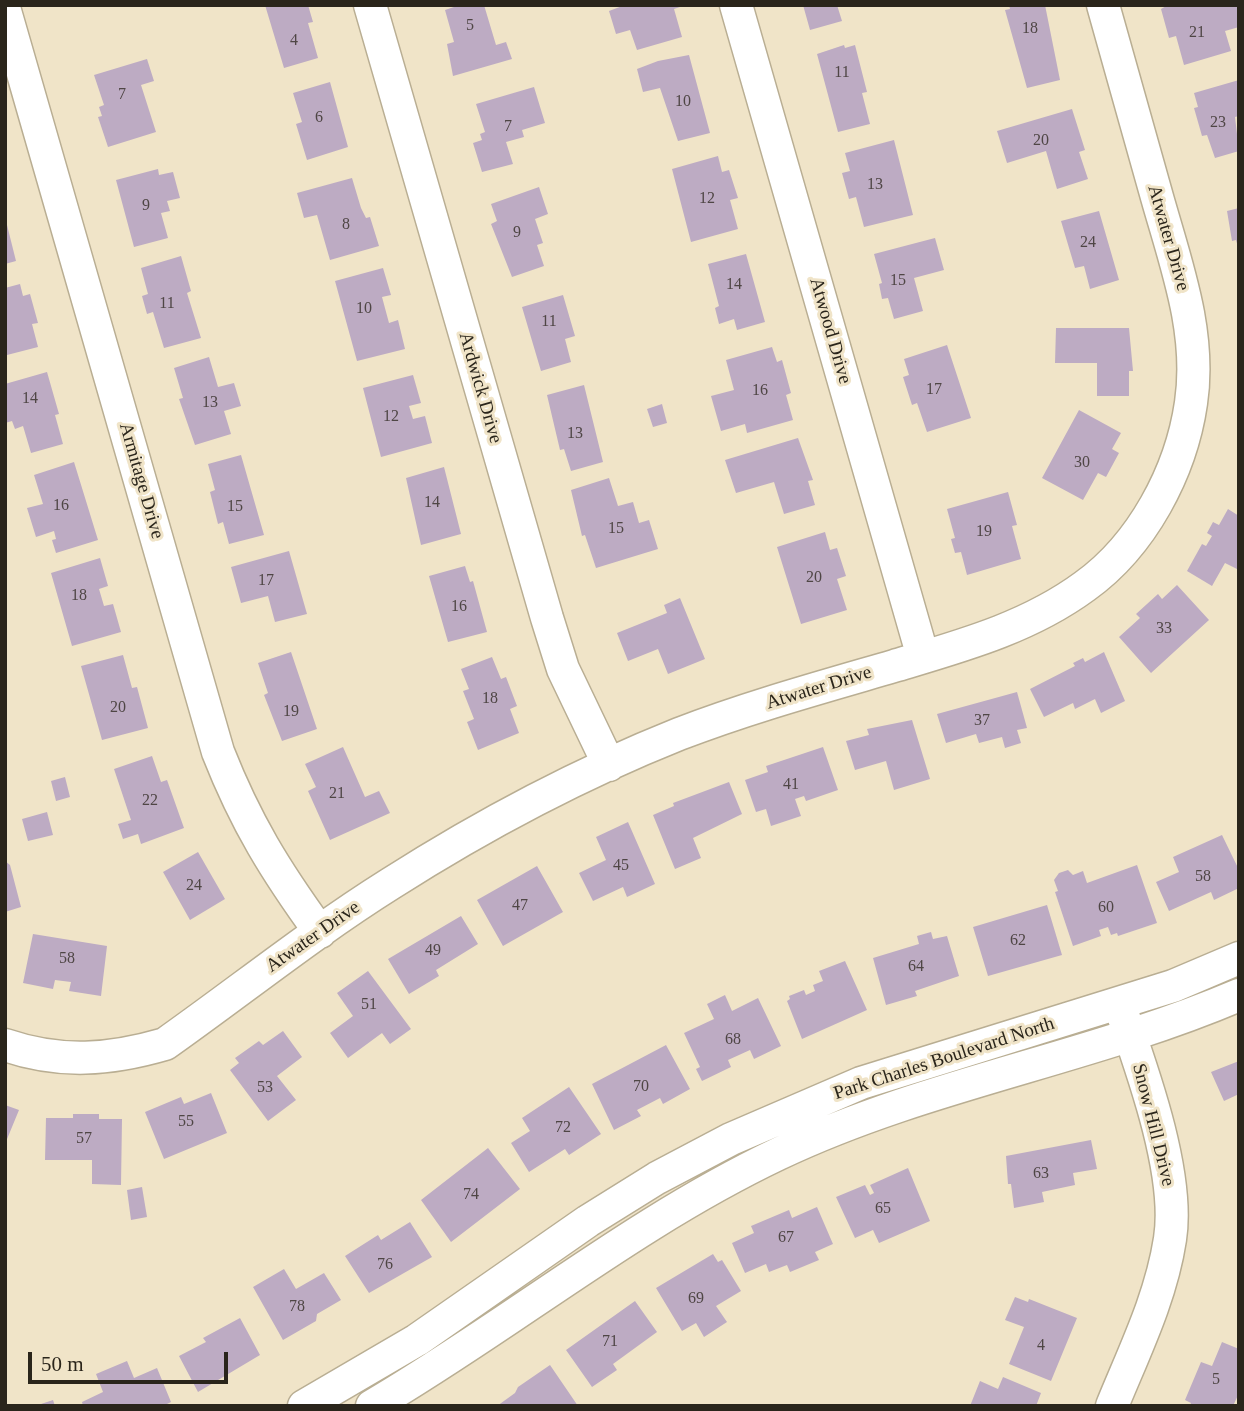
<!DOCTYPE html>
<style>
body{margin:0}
#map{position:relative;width:1244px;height:1411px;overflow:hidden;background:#f0e4c8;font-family:Georgia,serif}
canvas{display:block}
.frame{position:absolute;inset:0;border:7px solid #2a251b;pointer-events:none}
.scale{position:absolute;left:28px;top:1352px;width:200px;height:32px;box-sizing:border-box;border:4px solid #2a251b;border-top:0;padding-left:9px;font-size:21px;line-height:24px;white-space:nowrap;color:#2a251b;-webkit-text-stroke:5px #f0e4c8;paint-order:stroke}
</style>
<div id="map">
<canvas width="1244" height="1411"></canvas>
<div class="frame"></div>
<div class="scale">50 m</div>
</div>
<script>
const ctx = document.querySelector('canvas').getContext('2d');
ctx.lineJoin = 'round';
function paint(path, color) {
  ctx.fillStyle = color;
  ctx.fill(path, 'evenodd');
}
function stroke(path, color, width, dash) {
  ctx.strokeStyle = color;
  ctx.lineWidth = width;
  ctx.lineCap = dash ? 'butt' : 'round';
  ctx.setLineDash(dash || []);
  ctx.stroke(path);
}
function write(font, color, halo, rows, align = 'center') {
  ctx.font = font + ' Georgia,serif';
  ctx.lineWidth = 6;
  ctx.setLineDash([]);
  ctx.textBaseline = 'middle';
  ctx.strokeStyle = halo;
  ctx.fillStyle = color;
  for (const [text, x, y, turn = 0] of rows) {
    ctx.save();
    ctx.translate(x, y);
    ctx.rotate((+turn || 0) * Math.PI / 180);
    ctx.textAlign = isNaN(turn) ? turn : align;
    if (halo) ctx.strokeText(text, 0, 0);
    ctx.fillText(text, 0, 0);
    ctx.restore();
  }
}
paint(new Path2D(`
 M265,5H308L313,22L308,23L318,58L284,68Z
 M460,5H484L496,45L506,42L512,59L453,76L447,44L454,42L445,10Z
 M625,5H686L674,9L682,37L637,50L630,30L616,34L609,11Z
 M803,5H837L842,21L810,30Z
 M1009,5H1045L1060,80L1027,88L1005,10L1010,9Z
 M1168,5H1237L1239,27L1225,31L1231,51L1184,65L1176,36L1169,38L1161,9Z
 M844,45L845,48L855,45L867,92L862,93L870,124L838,132L817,54Z
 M689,55L710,133L678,141L660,88L643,92L637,69L658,61Z
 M147,59L154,81L141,85L156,132L108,147L98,117L102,116L99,107L104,105L94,75Z
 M1239,80V116L1235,117L1239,151L1215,158L1207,135L1202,136L1194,108L1198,107L1194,93Z
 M330,82L348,147L307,160L296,124L302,122L293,93Z
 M534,87L545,123L522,130L524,137L506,142L513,164L482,172L473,143L482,140L480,134L485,132L476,104Z
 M1072,109L1085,150L1079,152L1088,179L1057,189L1046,151L1007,163L997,131Z
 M894,140L913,215L864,227L856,197L849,199L842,173L850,171L845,153Z
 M718,156L722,172L729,170L738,198L730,200L738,229L691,242L672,169Z
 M158,169L159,175L173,172L180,198L167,201L170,211L161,213L168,238L134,247L116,180Z
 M352,178L361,208L366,218L370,217L379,246L330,260L317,215L304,218L297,193Z
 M539,187L548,214L535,219L543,243L537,245L544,266L512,277L491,224L497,221L491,204Z
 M1239,208V247H1238L1236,240L1232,241L1227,211Z
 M1099,211L1119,280L1090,289L1084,266L1075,268L1061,221Z
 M6,221L16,261L5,264V221Z
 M935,238L944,270L914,278L923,311L894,319L888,298L882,299L879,284L882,283L874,254Z
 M746,254L765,322L737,330L734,319L719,324L715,308L719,306L708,264Z
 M181,256L191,291L187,293L201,338L164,348L153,312L147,314L142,296L148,294L141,268Z
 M383,268L391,295L382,297L389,323L398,320L405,349L357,361L335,281Z
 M20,284L23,296L30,294L38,323L32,324L38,347L7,355L5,288Z
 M563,295L575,336L565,339L571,362L541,371L522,307Z
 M1056,328H1129L1133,371H1129V396H1097V363H1055Z
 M947,345L971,418L927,432L917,403L912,405L903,377L909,375L904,359Z
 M772,347L777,362L782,360L791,393L786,395L793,420L747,433L745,424L721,431L711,396L734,390L726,360Z
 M209,357L218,387L234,383L241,406L224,411L231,434L195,445L179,399L183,398L174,368Z
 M47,372L59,414L55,415L63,444L31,453L23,426L15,429L12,421L5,423V384Z
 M413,375L421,403L409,406L413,419L425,416L432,443L381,457L363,388Z
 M584,385L603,462L571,471L564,449L560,450L547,395Z
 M662,404L667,423L653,427L647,409Z
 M1079,410L1121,433L1112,449L1119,453L1106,477L1098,473L1083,500L1042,478Z
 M798,438L813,480L808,481L815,505L784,514L774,482L736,493L725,460Z
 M241,455L264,535L229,544L223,522L218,524L210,492L215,490L208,464Z
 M74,462L98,540L56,553L52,540L56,539L54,531L36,537L27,508L43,504L34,475Z
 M444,467L461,534L421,545L406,478Z
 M609,478L618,506L633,502L639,523L649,520L658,549L596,568L585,535L582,536L571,490Z
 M1008,492L1017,525L1012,526L1021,559L967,575L961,552L955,553L951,539L955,538L947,509Z
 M1228,509L1239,516V570L1225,563L1212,586L1187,571L1202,544L1206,546L1212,536L1207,533L1213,522L1219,525Z
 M825,532L830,550L837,548L846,576L837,579L847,610L801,624L777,547Z
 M289,551L307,614L275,622L268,596L241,603L231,567Z
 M100,558L108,586L99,589L104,606L113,604L121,632L72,646L51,573Z
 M465,566L470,582L473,581L487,632L448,642L429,576Z
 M1177,585L1209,620L1151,673L1119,637L1140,618L1136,614L1158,594L1162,599Z
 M680,598L705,659L668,674L658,649L628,661L617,633L667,613L664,605Z
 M291,652L317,729L282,741L264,695L268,693L258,663Z
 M1104,652L1125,701L1101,713L1095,699L1075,709L1073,703L1044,717L1030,689L1075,666L1073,663L1083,658L1085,662Z
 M123,655L132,688L137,687L148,728L102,740L81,666Z
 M492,657L501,679L506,677L517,706L510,709L519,733L478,750L467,722L474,719L463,691L469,689L461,669Z
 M1017,692L1027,728L1017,730L1021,743L1005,748L1002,737L979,743L976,734L946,743L937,714Z
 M912,720L930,779L894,790L886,761L855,770L846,741L869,735L867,729Z
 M343,747L365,797L379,791L390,813L330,840L308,791L316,787L305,764Z
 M823,747L838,790L806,801L804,796L795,799L801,816L771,826L766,809L756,812L745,780L768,772L766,766Z
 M152,756L161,782L167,780L184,828L141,844L138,834L123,839L118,824L131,820L114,769Z
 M65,777L70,797L56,801L51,781Z
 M729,782L742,814L693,838L701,858L675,869L653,815L674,806L673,803Z
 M47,812L53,835L28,841L22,819Z
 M628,822L655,884L627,897L623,887L593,901L579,873L606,860L596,837Z
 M1222,835L1239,870V888L1214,900L1211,892L1169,911L1156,882L1179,872L1173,857Z
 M198,852L225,899L190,920L163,872Z
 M5,861L10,865L21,907L5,912Z
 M1137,865L1157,923L1118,936L1117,933L1111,935L1108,927L1099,930L1101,936L1073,946L1055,892L1058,891L1054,880L1059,873L1068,870L1073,875L1083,871L1087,883Z
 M537,866L563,912L503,946L477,900Z
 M1047,905L1062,955L988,976L973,927Z
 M461,916L478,944L436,970L439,976L409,994L388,959Z
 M931,932L933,939L947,936L959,976L915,991L917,996L886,1005L873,958L919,944L917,936Z
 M33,934L107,946L101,996L69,991L71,982L55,980L53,989L23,983Z
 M845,961L867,1010L802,1039L787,1001L790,999L789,996L804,990L806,995L815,991L813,985L823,981L819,971Z
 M368,971L411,1029L390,1044L382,1033L348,1058L330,1033L353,1016L337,993Z
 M725,995L732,1011L758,998L781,1046L754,1059L750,1050L728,1060L731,1067L702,1081L696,1069L700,1067L684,1033L714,1019L707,1004Z
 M283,1031L302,1057L277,1076L296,1100L268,1121L230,1070L239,1063L235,1058L259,1041L263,1045Z
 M666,1045L690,1089L663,1104L660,1098L637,1110L641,1116L614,1130L592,1084Z
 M1239,1061V1094L1224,1101L1211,1072Z
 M569,1087L601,1134L569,1155L565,1149L529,1172L511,1143L530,1131L522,1118Z
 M211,1093L227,1133L164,1159L145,1112L181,1097L184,1104Z
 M5,1105L19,1110L5,1144Z
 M73,1114H99V1119H122L121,1185L92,1184V1160H45L46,1118H73Z
 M1091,1140L1097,1169L1073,1173L1075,1185L1042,1192L1044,1202L1014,1208L1011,1184H1008L1006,1156Z
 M488,1148L520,1189L451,1242L421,1200Z
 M908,1168L930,1221L879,1243L873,1230L855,1238L836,1197L865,1185L870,1195L874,1193L870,1185Z
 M142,1187L147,1217L131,1220L127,1190Z
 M817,1207L833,1244L815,1252L819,1260L790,1272L787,1265L769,1272L766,1264L745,1273L732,1243L754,1233L751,1226L789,1210L792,1218Z
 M410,1222L432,1257L369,1293L345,1256L378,1235L381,1240Z
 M713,1254L718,1262L722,1260L741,1291L716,1306L727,1322L704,1337L696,1323L682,1331L656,1288Z
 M284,1269L296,1289L324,1273L341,1300L317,1314L316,1321L283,1340L253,1287Z
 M1015,1297L1028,1302L1029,1299L1077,1318L1051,1381L1009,1364L1024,1327L1005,1320Z
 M635,1301L657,1332L613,1364L617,1370L592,1387L566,1350Z
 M240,1318L260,1355L198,1392L179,1356L206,1342L203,1338Z
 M1222,1342L1239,1349V1393L1233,1406H1190L1191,1403L1185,1400L1201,1362L1212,1366Z
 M127,1361L134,1378L157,1368L171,1402L163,1406H83L82,1402L103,1392L96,1374Z
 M550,1365L578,1406H497L515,1393L518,1387Z
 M1003,1377L1041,1393L1036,1406H970L980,1381L998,1389Z
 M53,1400L55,1406H38V1405Z`), '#bdabc3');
const minor = new Path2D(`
 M370,5L547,618L563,669L609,765
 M736,5L923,657
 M5,11L218,752C246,823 275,870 320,932
 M5,1045C61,1064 110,1060 165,1044C240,991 312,933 390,884C481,826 579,774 679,734C749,707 822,687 894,666C961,646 1028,628 1085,586C1142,545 1181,472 1191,403C1202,330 1174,259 1155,190C1138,129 1121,67 1103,5
 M304,1406L417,1340L588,1221L657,1178L731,1139L861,1083L1173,986L1239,958
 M372,1406C510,1325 633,1223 778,1154C925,1084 1089,1059 1239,995
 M1112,1406C1134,1352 1161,1298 1170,1239C1180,1176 1144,1075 1123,1015`);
stroke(minor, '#b9ae93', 35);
stroke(minor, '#fff', 32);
write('16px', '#4f4645', null, [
 ["5",470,26],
 ["18",1030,29],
 ["21",1197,33],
 ["4",294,41],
 ["11",842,73],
 ["7",122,95],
 ["10",683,102],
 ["6",319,118],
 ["23",1218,123],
 ["7",508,127],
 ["20",1041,141],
 ["13",875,185],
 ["12",707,199],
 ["9",146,206],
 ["8",346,225],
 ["9",517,233],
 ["24",1088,243],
 ["15",898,281],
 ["14",734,285],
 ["11",167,304],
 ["10",364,309],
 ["11",549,322],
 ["17",934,390],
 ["16",760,391],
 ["14",30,399],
 ["13",210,403],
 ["12",391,417],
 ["13",575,434],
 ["30",1082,463],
 ["14",432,503],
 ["16",61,506],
 ["15",235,507],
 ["15",616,529],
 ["19",984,532],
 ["20",814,578],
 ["17",266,581],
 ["18",79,596],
 ["16",459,607],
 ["33",1164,629],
 ["18",490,699],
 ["20",118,708],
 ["19",291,712],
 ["37",982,721],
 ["41",791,785],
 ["21",337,794],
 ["22",150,801],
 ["45",621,866],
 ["58",1203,877],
 ["24",194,886],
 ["47",520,906],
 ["60",1106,908],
 ["62",1018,941],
 ["49",433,951],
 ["58",67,959],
 ["64",916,967],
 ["51",369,1005],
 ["68",733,1040],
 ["70",641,1087],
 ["53",265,1088],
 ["55",186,1122],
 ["72",563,1128],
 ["57",84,1139],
 ["63",1041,1174],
 ["74",471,1195],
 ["65",883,1209],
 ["67",786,1238],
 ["76",385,1265],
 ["69",696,1299],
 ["78",297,1307],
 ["71",610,1342],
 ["4",1041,1346],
 ["5",1216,1380]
]);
write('19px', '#2a251b', '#f0e4c8', [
 ["Atwater Drive",1168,238,74],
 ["Atwood Drive",830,331,74],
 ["Ardwick Drive",480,388,74],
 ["Armitage Drive",141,481,74],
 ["Atwater Drive",819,688,-17],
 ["Atwater Drive",313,937,-35],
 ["Park Charles Boulevard North",944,1059,-18],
 ["Snow Hill Drive",1153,1125,76]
]);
</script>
